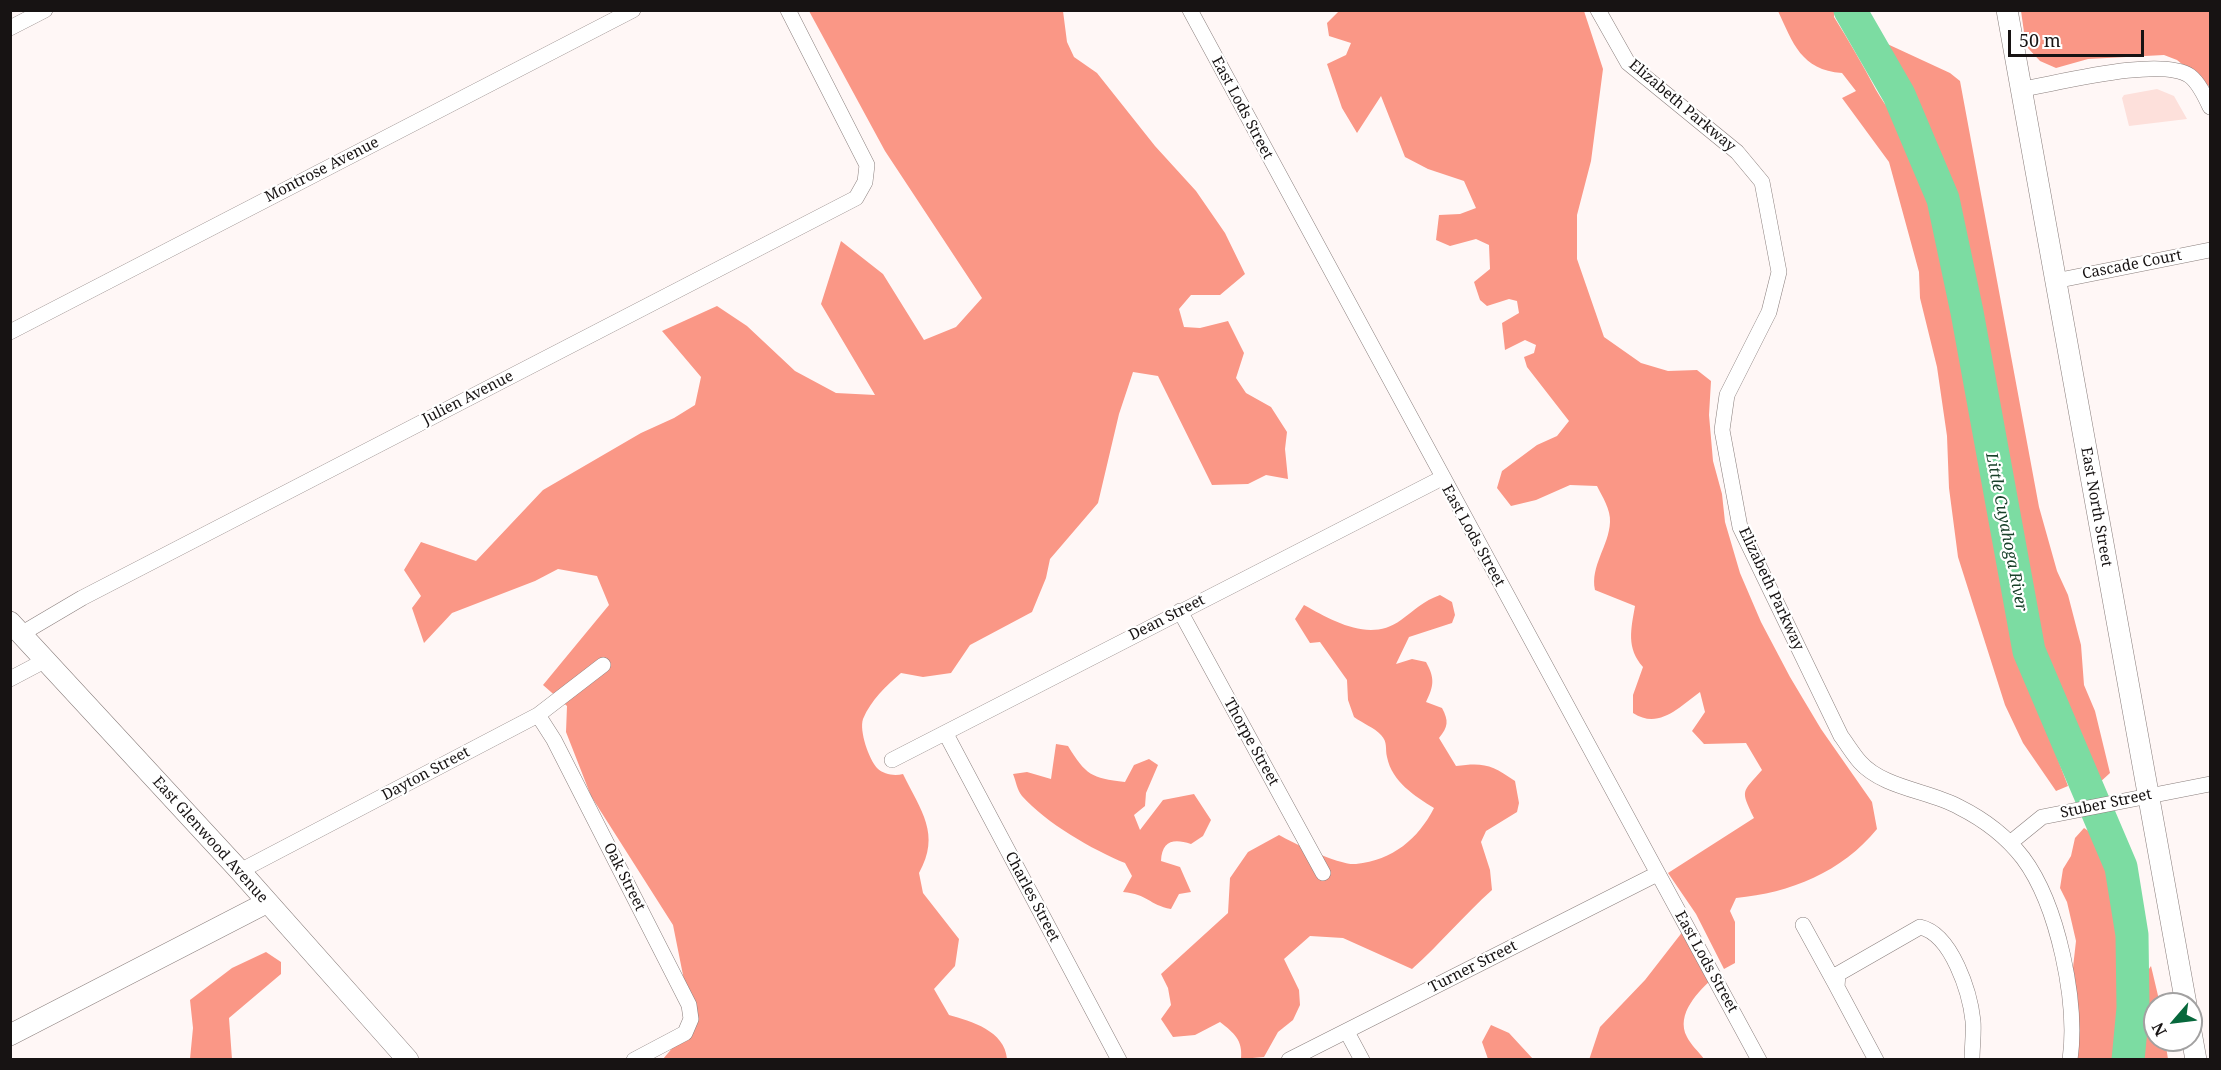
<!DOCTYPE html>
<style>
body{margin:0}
#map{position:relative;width:2221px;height:1070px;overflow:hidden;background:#fff7f6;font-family:"Noto Serif",serif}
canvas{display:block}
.frame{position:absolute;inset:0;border:12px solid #171313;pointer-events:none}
.north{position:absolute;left:2143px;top:992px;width:60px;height:60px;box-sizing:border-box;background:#fff;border:2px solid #a2a1a1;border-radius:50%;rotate:242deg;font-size:16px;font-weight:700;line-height:24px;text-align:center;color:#171313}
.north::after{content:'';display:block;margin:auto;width:21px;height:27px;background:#07683c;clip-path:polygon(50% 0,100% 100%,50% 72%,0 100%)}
.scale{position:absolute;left:2008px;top:30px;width:136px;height:27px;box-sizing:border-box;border:3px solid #171313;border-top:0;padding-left:8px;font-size:18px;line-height:21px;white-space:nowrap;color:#171313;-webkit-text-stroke:4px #fff;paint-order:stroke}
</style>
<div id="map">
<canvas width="2221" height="1070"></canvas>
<div class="frame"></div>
<div class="north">N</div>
<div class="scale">50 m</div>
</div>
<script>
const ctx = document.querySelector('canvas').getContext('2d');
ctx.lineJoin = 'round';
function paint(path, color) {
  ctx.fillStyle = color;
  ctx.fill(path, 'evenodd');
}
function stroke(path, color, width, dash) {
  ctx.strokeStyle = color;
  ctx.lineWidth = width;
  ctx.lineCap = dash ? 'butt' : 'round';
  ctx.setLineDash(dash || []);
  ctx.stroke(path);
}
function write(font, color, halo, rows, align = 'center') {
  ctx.font = font + ' "Noto Serif",serif';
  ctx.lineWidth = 4.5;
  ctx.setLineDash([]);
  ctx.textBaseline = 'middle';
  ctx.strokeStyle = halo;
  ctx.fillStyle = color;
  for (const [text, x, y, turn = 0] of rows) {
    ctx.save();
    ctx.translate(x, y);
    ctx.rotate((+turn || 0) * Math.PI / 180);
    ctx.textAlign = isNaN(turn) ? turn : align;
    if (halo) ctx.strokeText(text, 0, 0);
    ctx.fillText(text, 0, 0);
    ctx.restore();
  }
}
paint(new Path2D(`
 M2157,89L2174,96L2187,119L2129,126L2122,98L2124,95Z`), '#fde0db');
paint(new Path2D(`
 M809,11H1063L1067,42L1074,57L1097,73L1155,146L1196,191L1225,233L1245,274L1220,295H1191L1179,309L1184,327L1200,328L1228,321L1244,353L1236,378L1246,393L1271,407L1287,432L1285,449L1288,479L1266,475L1248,484L1212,485L1158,376L1133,372L1119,414L1098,503L1050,559L1046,578L1032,612L970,645L951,673L923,677L901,673C886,686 871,700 863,719C859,731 869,759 877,768C884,775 895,776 903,774C921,811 941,834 919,873L923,893L959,939L955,966L934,989L949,1015C971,1021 1005,1031 1007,1059H663L685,1033L689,1005L673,925L591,796L566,732L567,706L543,685L609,605L597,576L558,569L535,581L452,613L424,643L412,608L421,596L404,570L421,542L476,561L543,490L641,433L674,418L695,405L701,377L662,331L717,306L747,326L795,371L836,393L875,395L821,304L841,241L883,274L924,340L956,327L982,298L885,151Z
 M1339,11H1584L1603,69L1591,161L1577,215V259L1604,337L1641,363L1668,371L1697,370L1711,381L1709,415L1713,461L1722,494L1725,522L1740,573L1761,622L1790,677L1821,729L1872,802L1877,829C1842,872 1790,893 1736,898L1730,911L1735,922V963L1724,969L1696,914L1668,873L1754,818C1740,789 1742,793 1762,770L1746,743L1704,744L1692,731L1705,712L1700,692C1679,707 1659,730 1633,713V695L1643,667C1626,648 1631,629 1635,606L1595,590C1590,566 1609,546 1610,522C1611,510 1602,496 1597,486L1570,485L1536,500L1511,506L1497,488L1502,471L1537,445L1557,436L1569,421L1527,367L1524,357L1534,353L1536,345L1525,340L1505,350L1502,323L1519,313L1517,301L1509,299L1487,306L1480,300L1474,282L1490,269L1489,245L1476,239L1450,246L1436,240L1439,215L1460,214L1476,208L1464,181L1428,169L1405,157L1381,96L1357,133L1342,108L1327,64L1346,55L1351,43L1329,36L1327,23Z
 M1778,11H1834V17C1849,41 1863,65 1876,90C1887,109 1901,125 1912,144C1925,168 1921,193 1935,214L1956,310L1963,376L2001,562L2019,628L2031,689L2068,786L2056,791L2023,743L2005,705L1958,557L1949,488L1947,436L1937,367L1920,298L1919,272L1889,162L1842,98L1856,91L1842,73C1801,70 1793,43 1778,11Z
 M2021,11H2210V87L2177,60L2164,55L2088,59L2056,68L2040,61L2026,46Z
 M1883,42L1950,73L1960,81L2039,507L2057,571L2068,595L2081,645L2084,685L2095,711L2110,773L2098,784L2066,723L2044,674L2033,641L2030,609L2017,546V525L1992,427L1948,180L1937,167L1920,120Z
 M1440,595L1452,602L1455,615L1452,623L1409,637L1396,664L1412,659L1426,662C1435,678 1434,686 1426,702L1442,708C1449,721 1448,727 1439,738L1456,766C1484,762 1492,765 1515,781L1519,803L1517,812L1486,831L1481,842L1490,870L1492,890C1464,915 1440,944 1412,969L1343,938L1310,936L1284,959L1299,990L1300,1005L1293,1020L1278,1032L1264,1057L1241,1059C1243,1040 1234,1033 1220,1022L1195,1035L1173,1037L1161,1019L1171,1005L1168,988L1161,974L1228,913L1230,878L1248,852L1279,835C1293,843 1341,866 1356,864C1393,860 1418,839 1434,808C1415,796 1392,782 1387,757C1385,749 1388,742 1381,735C1375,728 1362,723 1354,717L1348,700L1347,680L1320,642L1310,643L1295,619L1304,605C1333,621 1370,643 1401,620C1415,610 1423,601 1440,595Z
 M1056,744L1068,746C1086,775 1091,778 1125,782L1134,765L1149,759L1158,765L1146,793L1145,806L1134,815L1140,830L1163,800L1194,794L1211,820L1203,836L1191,844C1173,838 1162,841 1161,861L1180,867L1191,892L1179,894L1171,909C1149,905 1148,894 1123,892L1132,876L1125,863C1093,850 1046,823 1022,796C1017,790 1016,781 1013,774L1027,772L1051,779Z
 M2084,828L2093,834L2112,865L2125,950L2120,988L2122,1043L2119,1059H2070V994L2076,941L2067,902L2060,888L2063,869L2071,856L2075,838Z
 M1687,926L1714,977C1699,991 1675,1014 1687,1037C1691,1045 1699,1052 1704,1059L1589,1060L1600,1027L1645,980Z
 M266,952L281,962V974L229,1018L232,1059H190L193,1028L190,1000L232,968Z
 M2151,966L2160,1004H2155V1040H2165L2168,1059H2141L2146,1010L2144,976Z
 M1491,1025L1509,1033L1533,1059H1488L1482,1042Z`), '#fa9786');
stroke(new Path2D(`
 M1850,10L1899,95L1943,199L1967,312L2029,651L2121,867L2132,935L2133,1008L2128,1060`), '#7cdca2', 33);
const street = new Path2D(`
 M1190,10L1759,1060
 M1598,10L1628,63L1737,152L1762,182L1779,272L1769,312L1727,395L1722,430L1740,527L1841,736C1847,744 1853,754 1860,762C1883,788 1930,791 1959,807C1983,819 2006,836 2023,858C2058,905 2078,1002 2070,1060
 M10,28L45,10
 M2023,89C2059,83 2161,56 2190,76C2199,83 2205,96 2210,107
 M2055,281L2210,250
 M10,332L633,10
 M1180,611L1323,873
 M21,634L82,598L856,198L865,182L867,165L788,10
 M10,679L46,660
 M538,715L554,740L689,1005L691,1019L685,1033L634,1060
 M946,734L1119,1060
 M892,760L1442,478
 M2010,843L2042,817L2210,784
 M240,871L538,715L603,665
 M1803,925L1837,987
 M1347,1032L1362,1060
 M1289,1060L1657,874
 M1876,1060L1837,987L1838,974L1920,927C1952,934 1970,993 1973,1021C1974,1034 1972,1047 1972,1060`);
const secondary = new Path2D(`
 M2007,10L2186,1004
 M10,622L240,871L408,1060
 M2191,1032L2196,1060
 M10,1035L266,903`);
stroke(street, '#8a7f7d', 16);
stroke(secondary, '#8a7f7d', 22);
stroke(street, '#fff', 15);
stroke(secondary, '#fff', 21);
write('15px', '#171313', '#fff', [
 ["Elizabeth Parkway",1682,106,40],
 ["East Lods Street",1242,108,62],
 ["Montrose Avenue",322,170,-27],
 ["Cascade Court",2132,265,-11],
 ["Julien Avenue",468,398,-27],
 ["East North Street",2096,507,80],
 ["East Lods Street",1473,536,61],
 ["Elizabeth Parkway",1771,589,65],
 ["Dean Street",1167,618,-27],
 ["Thorpe Street",1251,742,61],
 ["Dayton Street",426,774,-28],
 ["Stuber Street",2106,804,-12],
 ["East Glenwood Avenue",210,840,48],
 ["Oak Street",624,877,63],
 ["Charles Street",1032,897,62],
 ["East Lods Street",1706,962,61],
 ["Turner Street",1473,967,-27]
]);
write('italic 16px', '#19412a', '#fff', [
 ["Little Cuyahoga River",2006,532,79]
]);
</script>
